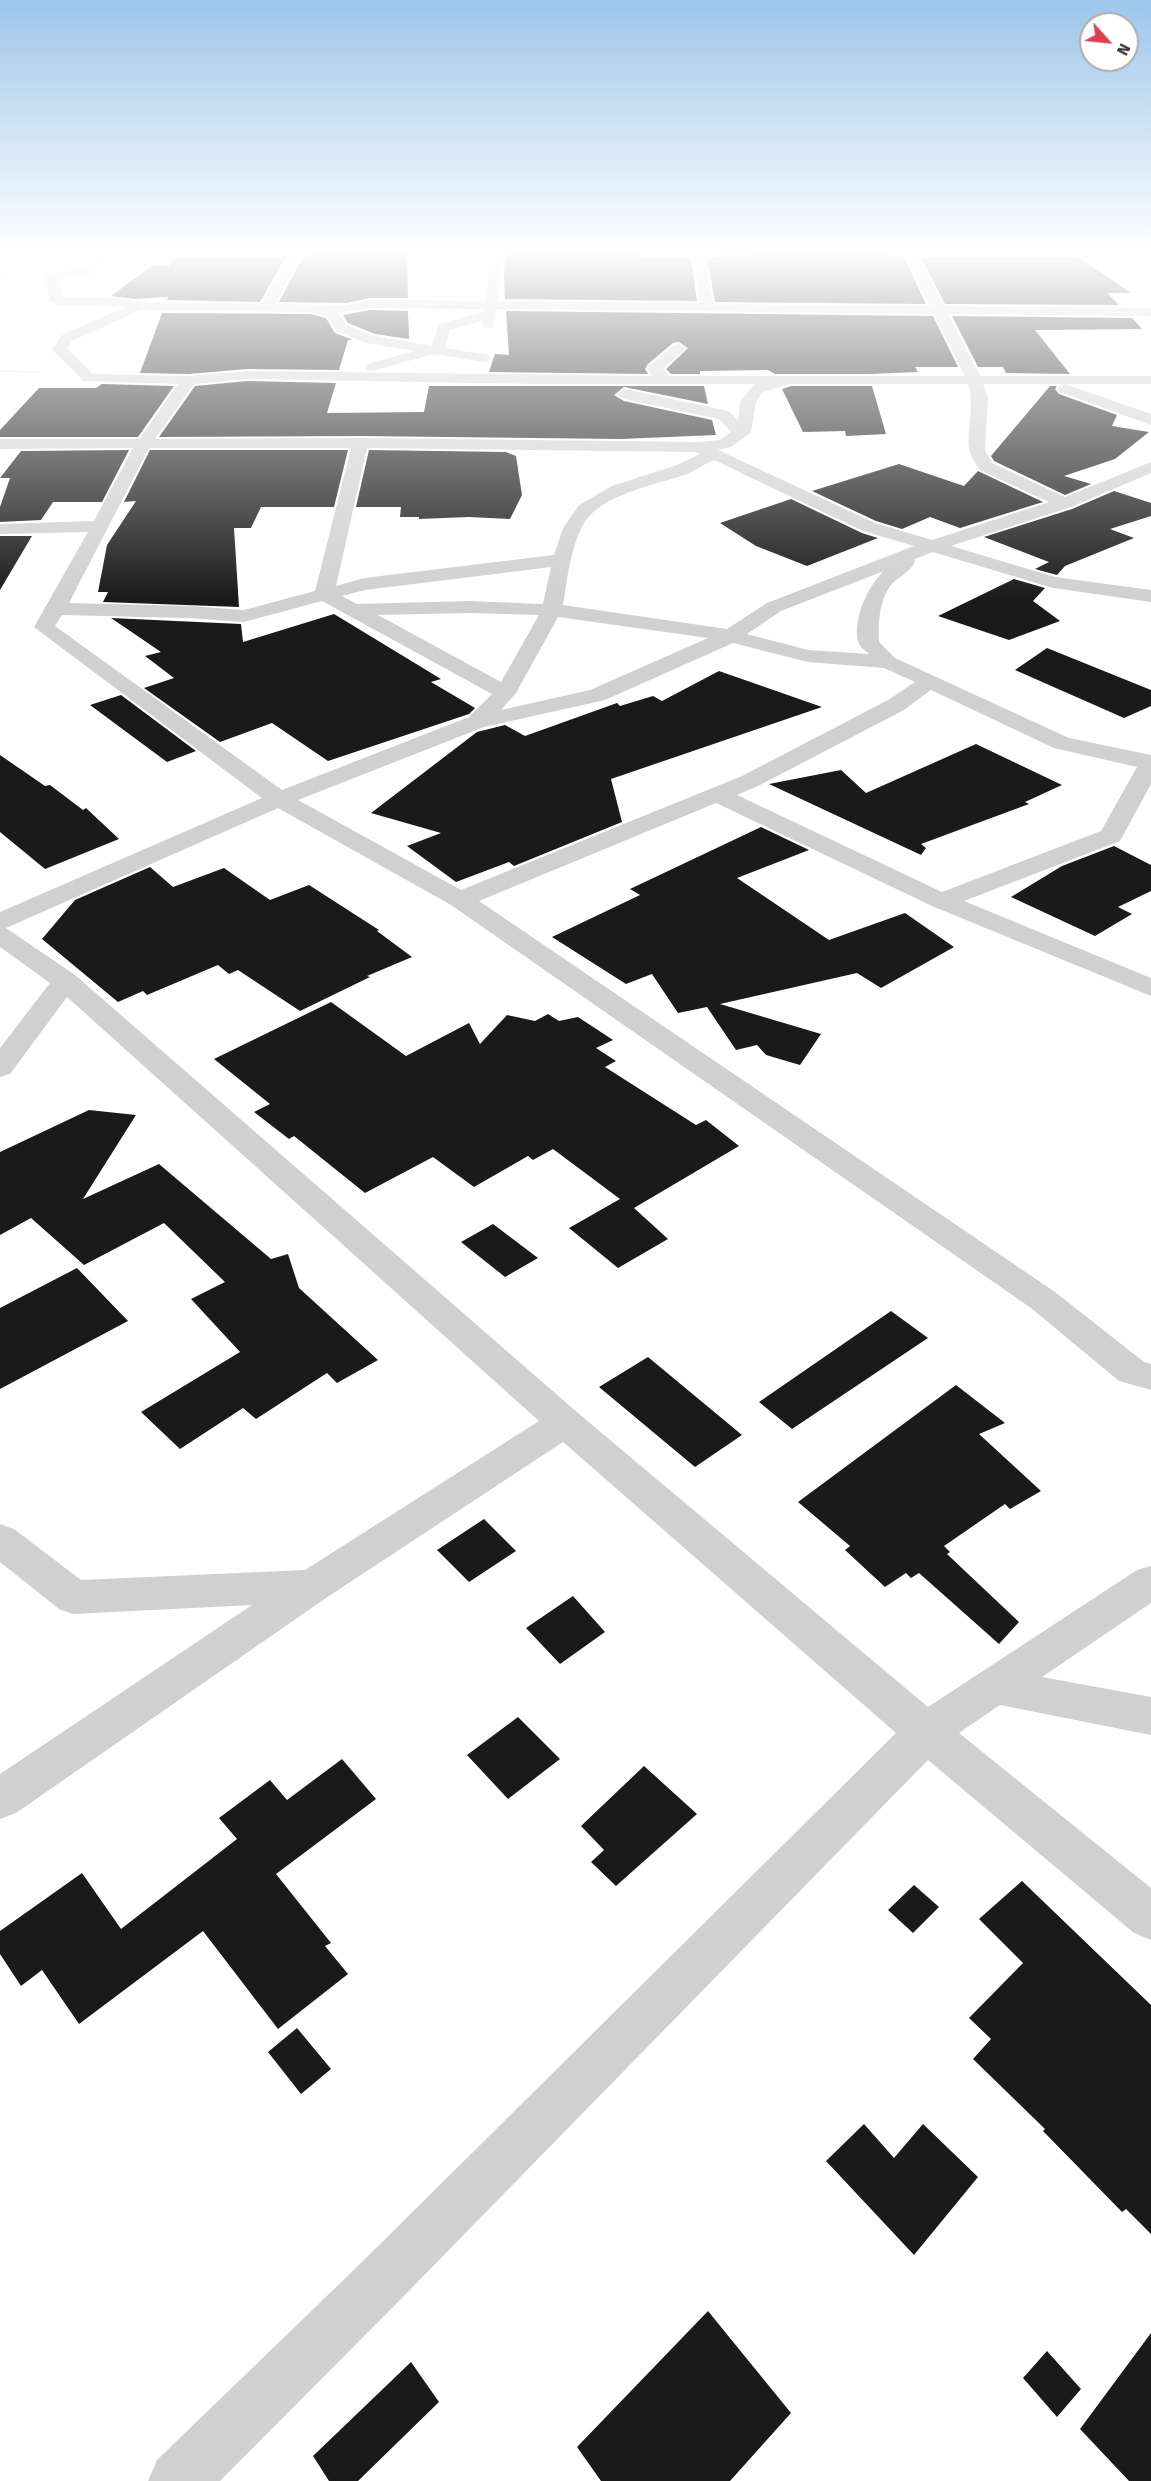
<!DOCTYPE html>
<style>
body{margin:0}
#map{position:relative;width:1151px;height:2481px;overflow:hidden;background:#fff;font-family:"Fira Sans",sans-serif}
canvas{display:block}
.north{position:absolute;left:1079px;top:12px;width:60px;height:60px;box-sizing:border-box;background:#fff;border:2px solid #adadad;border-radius:50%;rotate:117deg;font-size:16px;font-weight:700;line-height:24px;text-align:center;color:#333}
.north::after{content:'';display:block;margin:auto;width:21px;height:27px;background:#e03e4e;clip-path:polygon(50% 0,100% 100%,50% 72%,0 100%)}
</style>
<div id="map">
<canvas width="1151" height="2481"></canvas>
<div class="north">N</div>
</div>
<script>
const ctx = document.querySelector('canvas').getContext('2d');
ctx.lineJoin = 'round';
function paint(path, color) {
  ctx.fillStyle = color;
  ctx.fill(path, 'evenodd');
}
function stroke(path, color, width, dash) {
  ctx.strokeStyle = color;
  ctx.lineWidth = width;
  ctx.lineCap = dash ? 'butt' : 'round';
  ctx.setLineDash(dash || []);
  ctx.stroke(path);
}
paint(new Path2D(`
 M0,270L17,274L0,280V276L7,274H0Z`), '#cde0eb');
paint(new Path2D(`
 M312,251H407L408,298H370L347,303L279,302L303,257H309Z
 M760,251H885L887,255H903L926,304L715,302L707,257H722L720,254L760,253Z
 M506,253H641L642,258L691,257L697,301L505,299L504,272Z
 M286,257L260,302L167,300L168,297L135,299L111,296L153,265L169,266L173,258Z
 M921,257H1078L1131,293H1107L1119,305L945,304Z
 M370,310L408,311L409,339L375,334L348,323L343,315Z
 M506,311L933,316L958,367H915L918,372L869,374H775L768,370L700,371V374H671L666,369L688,348L679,342L673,343L648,364L645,369L648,374L489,372L495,354L509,355Z
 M162,313L310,314L326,318L335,333L353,340H348L339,370L247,369L189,374L140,373Z
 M952,316L1132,318L1142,329L1035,330L1070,374L1006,373L1003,367H978Z
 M247,381L336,383L327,413L424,412L429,386H704L708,404L624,387L614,395L624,401L712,420L716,435L621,439L360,436L159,437L195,386Z
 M102,384L174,386L138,437H0V430L39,388H96Z
 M791,386H872L886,434L846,436L845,431L803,432L782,389Z
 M1050,386H1057L1055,389L1059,394L1117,415L1112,426L1149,432L1115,459L1064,476L1091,484L1065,495L994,461L991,456Z
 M129,450L102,502H53L41,520L0,522V507L10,478H0L21,451Z
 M150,450H348L334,507H261L251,528H234L239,607L103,602L108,592H98L107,545L136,501L124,502Z
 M369,450L506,452L516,456L522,495L510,519L469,517L419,519V517H400L401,507H356Z
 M899,464L964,486L978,471L1043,502L960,528L930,517L902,529L876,521L812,491Z
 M1114,491L1151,503V516L1110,529L1134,538L1065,566L1057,575L1035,569L1049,562L984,537L1072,509Z
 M791,499L862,533L878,538L807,566L756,546L720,523Z
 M0,536H32L0,590Z
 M1014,579L1045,588L1033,601L1060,621L1009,640L938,616Z
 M334,614L441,679L431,682L475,708L469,714L328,761L272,723L220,742L144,688L174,678L145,656L161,652L111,618L241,624L243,642Z
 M1047,648L1151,690V706L1124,718L1015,670Z
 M719,671L822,707L611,779L622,822L514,866L509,862L456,882L407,846L441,833L371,813L477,732L505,725L525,736L617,703L620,706L653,696L662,701Z
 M121,695L196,751L167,762L90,705Z
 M976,744L1062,785L1025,802L1029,804L921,844L926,848L921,855L769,784L841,770L866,793Z
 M0,755L45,786L50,785L83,810L86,808L119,839L45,869L0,832Z
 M761,827L809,850L737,878L829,940L905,913L954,947L881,988L857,973L720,1004L821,1034L800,1065L766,1055L757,1045L736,1050L707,1007L678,1013L652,974L626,984L552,937L640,895L630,889Z
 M1114,846L1151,865V891L1118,907L1132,914L1095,936L1011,897L1062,866Z
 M150,867L173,887L224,868L270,900L309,885L379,930L377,931L412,957L367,976L370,977L300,1011L238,970L229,974L218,965L147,995L143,991L118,1002L42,939L75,900Z
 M331,1002L406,1056L469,1023L480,1044L507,1015L535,1021L548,1014L559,1021L578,1017L613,1040L596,1048L616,1061L605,1067L696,1125L706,1120L739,1146L634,1208L668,1239L618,1268L569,1228L620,1199L553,1149L533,1160L528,1156L474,1187L433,1157L365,1193L294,1136L289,1139L254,1112L270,1104L214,1059Z
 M89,1110L136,1115L83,1199L159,1164L271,1259L288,1254L299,1288L378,1360L337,1383L327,1373L256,1419L243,1408L180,1449L141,1412L240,1352L191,1299L225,1282L164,1223L84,1265L31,1218L0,1235V1152Z
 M493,1224L538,1258L505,1277L461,1242Z
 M77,1268L128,1321L0,1389V1308Z
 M891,1311L928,1338L792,1429L759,1402Z
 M648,1357L742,1435L695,1467L599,1387Z
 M956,1385L1005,1423L979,1434L1041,1491L1010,1509L1005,1504L944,1546L950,1552L947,1554L1019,1622L999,1644L919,1573L911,1578L906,1573L885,1587L845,1550L850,1546L798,1502Z
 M484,1519L516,1551L469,1582L437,1550Z
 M573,1596L605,1632L560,1664L526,1628Z
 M518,1717L560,1759L508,1799L467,1755Z
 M342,1759L376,1799L276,1874L331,1943L325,1946L348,1974L278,2029L203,1931L79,2024L42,1970L21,1986L0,1954V1931L82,1873L121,1929L237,1839L219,1818L270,1780L287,1800Z
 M644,1766L697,1814L616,1886L591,1862L604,1850L581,1826Z
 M1022,1881L1151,2005V2234L1126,2209L1122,2212L1043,2131L1045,2129L973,2059L991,2039L969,2018L1023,1963L979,1919Z
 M914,1885L939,1907L913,1933L888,1910Z
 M297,2028L331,2069L301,2094L268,2052Z
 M864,2124L894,2158L923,2124L978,2177L914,2255L826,2161Z
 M708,2311L791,2413L730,2481H601L577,2447Z
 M1151,2333V2481H1129L1080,2429Z
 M1047,2351L1081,2389L1057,2417L1023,2378Z
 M411,2362L439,2402L358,2481H329L313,2456Z`), '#1a1a1a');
stroke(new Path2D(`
 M0,371L41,372`), '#cacaca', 1.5, [1.5, 1.5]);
paint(new Path2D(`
 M99,251H111L94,273L59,280L63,297L123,298L138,302L261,304L292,251H304L275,304L347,305L370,300L485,301L492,251H504L498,301L700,303L692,251H704L713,304L930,306L903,251H1151V255H917L944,306L1151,308V316L948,314L980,376H1151V384H983L988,397L985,450L992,463L1065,497L1151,462V473L1071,507L951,546L1055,577L1151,590V602L1053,588L933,552L915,559C915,570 897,577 890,586C879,603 878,622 879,642L895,658L1069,738L1151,755V784L1120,841L964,901L1151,978V996L932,906L716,803L479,901L1055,1292L1144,1362L1151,1364V1390L1119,1381L1031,1308L451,905L278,808L6,928L75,975L578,1413L928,1707L1137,1570L1151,1566V1603L1042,1677L1151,1697V1735L1000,1705L959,1733L1151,1888V1940L1134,1933L928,1760L399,2301L220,2481H148L157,2460L361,2263L896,1733L563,1442L326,1598L16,1813L0,1819V1774L252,1605L73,1614L59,1609L0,1562V1524L14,1529L81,1580L305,1570L539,1421L67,997L10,1074L0,1077V1048L50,983L0,947V912L262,798L34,627L88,532L0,534V524L94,521L133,448L0,449V439H139L178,384L84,381L52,350L62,335L125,307L57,305L50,301L46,278L47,275L86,267ZM370,308L483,309V312L439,324L432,346L374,336L346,325L339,313ZM497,309L934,314L965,376H670L663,369L686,348L679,344L674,345L649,366L647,369L653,376L247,371L189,376L93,374L67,349L72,341L140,310L310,312L327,316L336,331L366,343L414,351L367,364L365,367L367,370L372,371L434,354L483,362L488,361L490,358L488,355L445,348L450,330L482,321L483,328H493ZM247,379L537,384H754L740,402L738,421L730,412L724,410L624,389L616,394L624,399L719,419L731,432L720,440L699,442L360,438L155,439L194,384ZM791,384H968C975,406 967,426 969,448C970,455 976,464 980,470L1049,502L932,540L875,523L718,450L731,447L751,432L756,402L763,392ZM149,448H351L315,591L244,610L188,606L69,603ZM367,448L696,452L700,454L677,465L612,486L579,505L563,528L554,555L364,578L336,586ZM714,460L863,531L914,546L767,603L727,629L563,605C567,580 570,552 581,529C597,493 656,486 689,473C697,469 705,464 714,460ZM551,567L543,604L470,601L357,604L342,596L365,590ZM884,571C868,585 851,622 859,644C861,648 866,651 869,654L808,650L747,634L781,611ZM322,601L492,694L469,717L282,790L55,626L62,615L188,618L244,622ZM470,613L539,615L501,682L378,615ZM558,617L708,638L590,690L501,710L516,693ZM733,643L808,662L884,668L915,682L888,700L742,776L461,890L298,800L484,727L605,700ZM931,690L1054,748L1137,767L1101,831L942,892L737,795L758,786L904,710Z
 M1065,384L1151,414V425L1060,392L1057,389Z`), '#d0d0d0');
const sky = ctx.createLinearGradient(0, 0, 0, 598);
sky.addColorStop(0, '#9dc6e9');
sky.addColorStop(0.42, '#fff');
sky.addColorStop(1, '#ffffff00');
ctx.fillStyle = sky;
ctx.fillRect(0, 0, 1151, 598);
</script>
